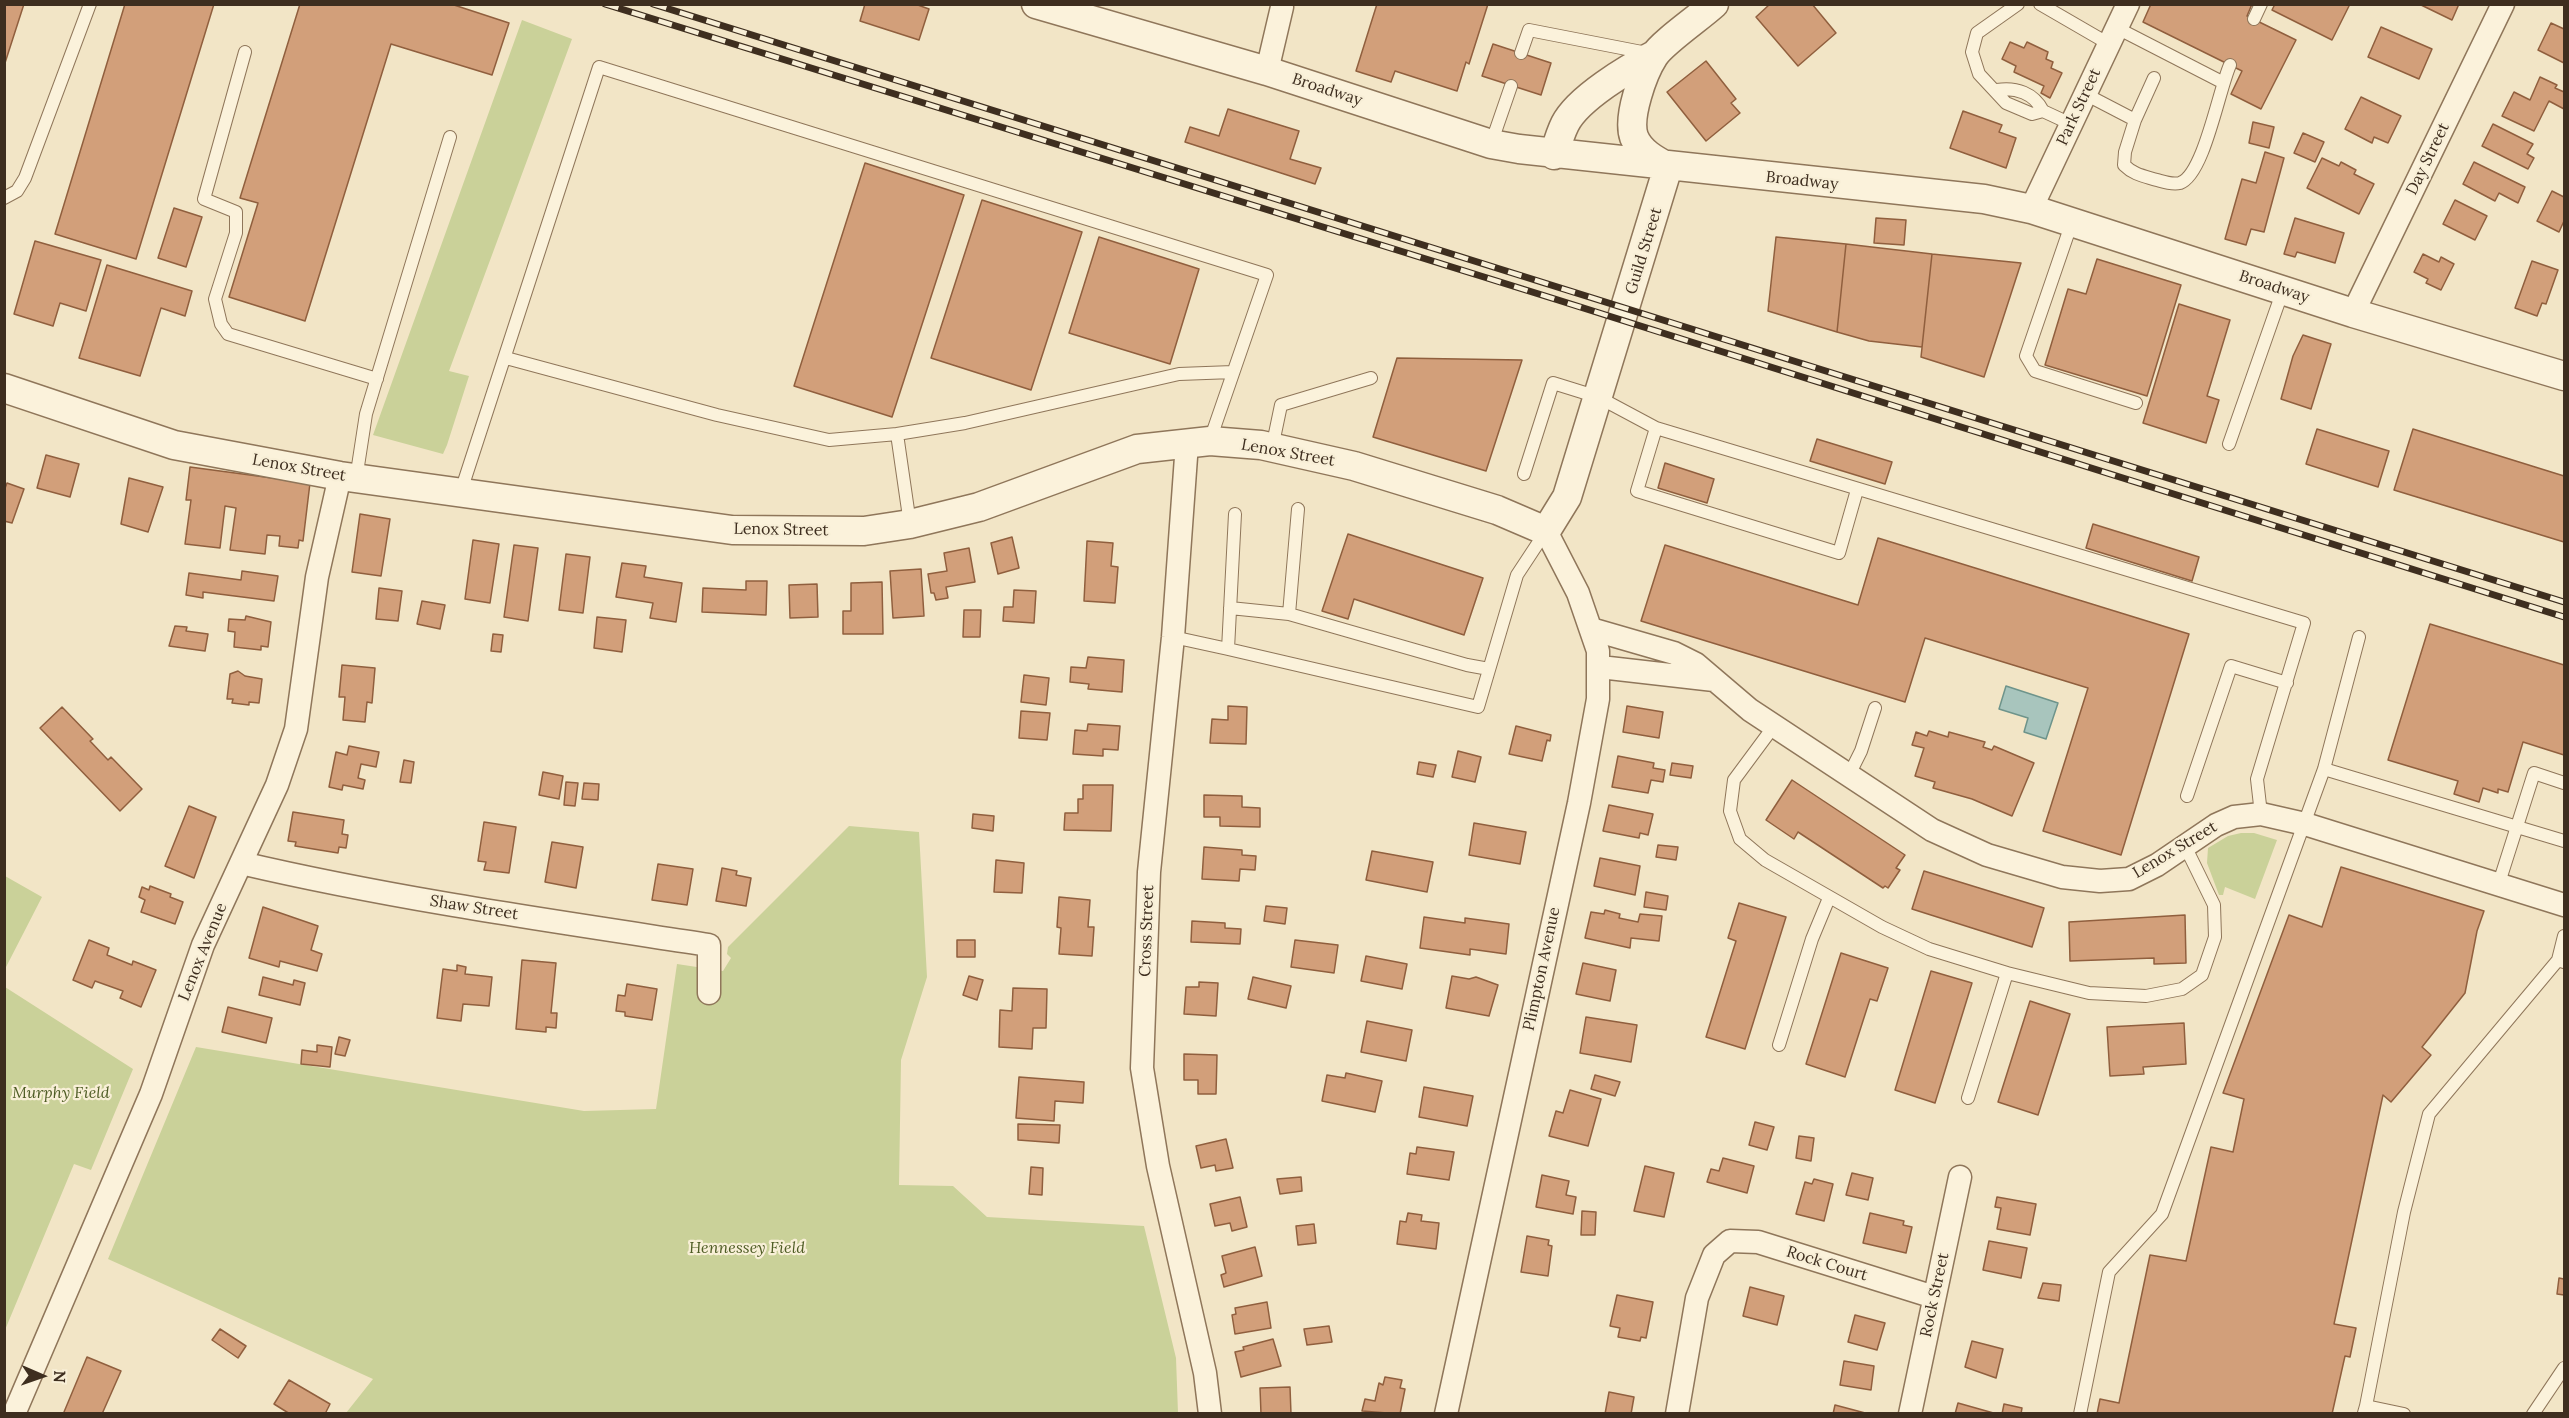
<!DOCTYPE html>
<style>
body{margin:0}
#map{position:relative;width:2569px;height:1418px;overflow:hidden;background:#f2e5c6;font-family:Lora,serif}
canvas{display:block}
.frame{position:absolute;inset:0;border:6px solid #3e2e1f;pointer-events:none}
.north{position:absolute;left:12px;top:1346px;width:60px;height:60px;-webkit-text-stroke:4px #f8efd7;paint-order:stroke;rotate:92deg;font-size:16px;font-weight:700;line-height:24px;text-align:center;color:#3e2e1f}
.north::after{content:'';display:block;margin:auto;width:21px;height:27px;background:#3e2e1f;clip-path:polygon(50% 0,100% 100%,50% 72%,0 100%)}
</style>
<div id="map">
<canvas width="2569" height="1418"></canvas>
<div class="frame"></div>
<div class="north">N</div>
</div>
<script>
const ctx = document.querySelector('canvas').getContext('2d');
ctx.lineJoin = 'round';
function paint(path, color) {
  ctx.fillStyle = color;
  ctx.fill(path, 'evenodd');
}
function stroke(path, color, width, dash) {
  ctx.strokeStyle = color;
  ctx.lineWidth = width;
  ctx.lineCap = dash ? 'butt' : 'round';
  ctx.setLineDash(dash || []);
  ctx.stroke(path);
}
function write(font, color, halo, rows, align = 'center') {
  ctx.font = font + ' Lora,serif';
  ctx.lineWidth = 4.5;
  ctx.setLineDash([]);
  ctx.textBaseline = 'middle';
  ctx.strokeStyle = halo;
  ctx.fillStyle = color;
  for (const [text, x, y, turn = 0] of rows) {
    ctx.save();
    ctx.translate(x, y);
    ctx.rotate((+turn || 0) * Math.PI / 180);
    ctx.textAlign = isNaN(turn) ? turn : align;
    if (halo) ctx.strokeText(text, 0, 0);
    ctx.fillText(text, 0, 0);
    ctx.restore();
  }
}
paint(new Path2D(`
 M522,20L572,39L449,371L469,376L447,445L443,454L373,435Z
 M849,826L919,832L927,977L901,1060L899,1185L953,1186L987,1217L1144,1226L1176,1358L1178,1413H346L373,1379L108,1259L196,1047L584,1111L656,1109L677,964L723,971L731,958L727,954L728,947Z
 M2241,833H2254L2277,840L2255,899L2225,887L2223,895H2219L2207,863L2208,848L2228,836Z
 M5,876L42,897L5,969Z
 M5,987L133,1069L91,1170L74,1164L5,1330Z`), '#cad199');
const water = new Path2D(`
 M2006,686L2058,703L2046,739L2024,732L2028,718L1999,709Z`);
paint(water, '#a8c5bd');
stroke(water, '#6e948b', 1.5);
const building = new Path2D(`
 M4,4H24L4,66Z
 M125,4H214L136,259L55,234Z
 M300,4H451L509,23L492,75L391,44L305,321L229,297L258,203L240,198Z
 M865,4H915L929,9L919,40L860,21Z
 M1377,4H1488L1469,64L1466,62L1457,91L1395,71L1391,82L1356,71Z
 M1770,4H1812L1836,33L1798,66L1756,17Z
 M2151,4H2252L2247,16L2296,40L2261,109L2231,94L2242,71L2143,22Z
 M2275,4H2350L2332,40L2272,10Z
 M2419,4H2459L2452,20Z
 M2551,23L2564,29V63L2538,50Z
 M2381,27L2432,49L2419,79L2368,57Z
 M2010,42L2024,48L2027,42L2048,52L2046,59L2053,62L2051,68L2062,73L2050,98L2041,93L2044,86L2014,72L2016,66L2002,59Z
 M1493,44L1551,63L1541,95L1482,76Z
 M1706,61L1736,99L1731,103L1740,113L1706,141L1667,92Z
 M2540,77L2557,85L2555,88L2564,92V109L2549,101L2534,131L2502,116L2514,92L2530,100Z
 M2361,97L2401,116L2388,143L2374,137L2372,143L2345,129Z
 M1228,109L1299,131L1290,159L1321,168L1315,184L1185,142L1190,127L1219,136Z
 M1963,111L2002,125L1999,132L2016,138L2006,168L1950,148Z
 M2253,122L2274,127L2269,148L2249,143Z
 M2493,124L2533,144L2527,154L2534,158L2528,169L2482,146Z
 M2303,133L2324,142L2315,162L2294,153Z
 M2265,152L2284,158L2264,232L2251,229L2246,245L2225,239L2242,179L2256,183Z
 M2322,158L2339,166L2341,162L2356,170L2354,174L2374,184L2359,214L2307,188Z
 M2474,162L2525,187L2518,203L2499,193L2495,201L2463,184Z
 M865,163L964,195L892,417L794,386Z
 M2552,191L2564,197V221L2559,232L2537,221Z
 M982,200L1082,232L1031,390L931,358Z
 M2455,200L2487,216L2475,240L2443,224Z
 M174,208L202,217L186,267L158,258Z
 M1876,218L1906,220L1904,245L1874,243Z
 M2295,218L2344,233L2335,263L2297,252L2295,257L2284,254Z
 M1099,237L1199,269L1170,364L1069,333Z
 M1776,237L1846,244L1837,332L1768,311Z
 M35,241L101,260L86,311L60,303L53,326L14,314Z
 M1846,244L1932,254L1922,347L1869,341L1837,332Z
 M1932,254L2021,263L1984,377L1921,357Z
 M2423,254L2439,262L2441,257L2454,264L2441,290L2426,283L2428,279L2414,272Z
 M2097,259L2181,285L2147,396L2045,365L2068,289L2086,294Z
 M2532,261L2558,270L2546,304L2542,303L2537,316L2515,308Z
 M107,265L192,291L185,316L161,308L140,376L79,358Z
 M2179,304L2230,320L2207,396L2219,400L2206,443L2143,423Z
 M2303,335L2331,344L2311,409L2281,399L2293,356Z
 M1397,358L1522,360L1486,471L1373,437Z
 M2317,429L2389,451L2378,487L2306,464Z
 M2413,429L2564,476V542L2394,490Z
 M1817,439L1892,462L1885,484L1810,461Z
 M46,455L79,464L70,497L37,488Z
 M1665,463L1714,479L1707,503L1658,488Z
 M190,467L310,483L303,541L299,540L298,548L279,546L280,536L267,535L265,554L230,550L236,508L225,506L220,548L185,544L191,500H186Z
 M129,478L163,487L148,532L121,524Z
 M7,483L24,489L12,523L4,521V491Z
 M360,514L390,519L381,576L352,572Z
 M2093,524L2199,557L2192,581L2086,548Z
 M1348,534L1483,578L1464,635L1354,599L1348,619L1322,611Z
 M1012,537L1019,568L998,574L991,543Z
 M1878,538L2189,634L2121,855L2043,831L2088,688L1925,638L1905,702L1641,621L1665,545L1858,605Z
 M473,540L499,544L490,603L465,599Z
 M1087,541L1113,543L1111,566L1118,567L1115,603L1084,601Z
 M514,545L538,548L528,621L504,617Z
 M969,548L975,582L946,587L948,598L936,600L934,593H931L928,574L947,571L944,553Z
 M566,554L590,557L583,613L559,610Z
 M622,563L646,566L644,577L682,583L676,622L650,618L653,603L616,597Z
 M921,569L924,616L893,618L890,571Z
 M242,571L278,576L274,601L203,592V598L186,595L189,573L241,580Z
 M746,581H767L766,615L702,612L703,588L746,590Z
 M882,582L883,634H843V611H851V583Z
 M817,584L818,617L790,618L789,585Z
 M379,588L402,591L398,621L376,619Z
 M1014,590L1036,591L1034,623L1003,621L1004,607H1013Z
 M422,601L445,605L440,629L417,624Z
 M964,610H981L980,637H963Z
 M246,616L271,622L268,647L261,646V650L234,647L235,632L228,631L229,619L245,620Z
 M597,617L626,620L622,652L594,648Z
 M2430,624L2564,665V755L2523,742L2508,792L2498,789V793L2483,788L2479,802L2454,794L2458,781L2388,760Z
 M175,626L187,627L186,631L208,634L205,651L169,646Z
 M493,634L503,635L501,652L491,651Z
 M1088,657L1124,660L1122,692L1088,689L1089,684L1070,682L1071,667L1086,668Z
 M342,665L375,668L372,703L367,702L365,722L343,720L345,697H339Z
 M238,671L245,676L262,679L259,703L249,702V705L232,703L233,699H227L230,674Z
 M1024,675L1049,678L1046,705L1021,702Z
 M1228,706L1247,707L1246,744L1210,743L1212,719L1228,720Z
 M1627,706L1663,712L1659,738L1623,732Z
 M62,707L93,739L90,741L108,760L111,757L142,789L120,811L40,728Z
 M1021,711L1050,713L1047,740L1019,738Z
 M1088,724L1120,726L1118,750L1103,749V756L1073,754L1075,730L1087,731Z
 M1516,726L1551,735L1550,741L1547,740L1542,761L1509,754Z
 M1929,731L1948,737L1949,732L1985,742L1983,747L1992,750L1994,746L2034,763L2012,816L1972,799L1933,788L1935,782L1915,776L1924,748L1912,745L1914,739L1916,732L1927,736Z
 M349,746L379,752L376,767L361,764L358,778L365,780L363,789L343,785L342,790L329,787L336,752L347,755Z
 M1458,751L1481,757L1475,782L1452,777Z
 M1618,756L1654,763L1653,768L1665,770L1663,782L1651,780L1648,793L1612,787Z
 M404,760L414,762L411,783L400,782Z
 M1419,762L1436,765L1433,777L1417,774Z
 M1672,763L1693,766L1691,778L1670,775Z
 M543,772L563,776L559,799L539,795Z
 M1792,780L1905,855L1896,868L1900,870L1888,888L1885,886L1883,888L1798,832L1794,839L1766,820Z
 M566,782L578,783L575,806L564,805Z
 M584,783L599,784L598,800L582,799Z
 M1083,785H1113L1111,831L1064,830L1065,813H1078V799H1083Z
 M1204,795L1242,796V807L1260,808V827L1220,826V817H1204Z
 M1609,805L1653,814L1648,835L1640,833L1639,838L1603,831Z
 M189,806L216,817L194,878L165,866Z
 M293,812L344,820L342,834L348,835L346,848L339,847L338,853L295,846L296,842L288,841Z
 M973,814L994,816L993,831L972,828Z
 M484,822L516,827L509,873L484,870L486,862L478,861Z
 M1474,823L1526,832L1520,864L1469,855Z
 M552,842L583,847L576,888L545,882Z
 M1658,845L1678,847L1676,860L1656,857Z
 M1204,847L1242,850V855L1256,856L1255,870L1240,869L1239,881L1202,879Z
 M1372,851L1433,862L1427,892L1366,880Z
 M1600,858L1640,866L1635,895L1594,886Z
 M996,860L1024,863L1022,893L994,892Z
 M658,864L693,869L687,905L652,900Z
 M2341,867L2484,911L2477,931L2465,993L2422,1047L2431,1055L2391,1102L2383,1095L2334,1324L2356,1328L2350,1357L2345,1356L2332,1414H2097L2100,1399L2119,1403L2150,1255L2186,1261L2211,1147L2233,1152L2244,1099L2223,1093L2289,915L2322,927Z
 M722,868L737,871L736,875L751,878L746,906L716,901Z
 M1924,871L2044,908L2032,947L1912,909Z
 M150,886L171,894L170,897L183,902L175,924L141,912L145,900L139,897L142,887L149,890Z
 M1646,892L1668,896L1666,910L1644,907Z
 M1059,897L1090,900L1088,927H1094L1092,956L1059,954L1061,928L1057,927Z
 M1739,903L1786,917L1745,1049L1706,1037L1736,941L1728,938Z
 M1266,906L1287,908L1285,924L1264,921Z
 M263,907L318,926L311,950L322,954L317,971L280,961L279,967L249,958Z
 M1605,910L1620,914L1619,918L1638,922L1640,914L1662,916L1659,941L1631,938L1630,948L1585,938L1591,912L1604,914Z
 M2185,915L2186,963L2154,964V958L2070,961L2069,922Z
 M1424,917L1465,923V918L1509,924L1506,954L1470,949V955L1420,948Z
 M1192,921L1225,923V928L1241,929L1240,944L1191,942Z
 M89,940L109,948L107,955L132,965L133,961L156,970L141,1007L120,998L123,991L95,981L92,988L73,980Z
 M957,940H975V957H957Z
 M1295,940L1338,945L1334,973L1291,967Z
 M1841,953L1888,968L1877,1001L1870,999L1845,1077L1806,1064Z
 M1366,956L1407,964L1402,989L1361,981Z
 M522,960L556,963L551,1013H557L556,1028L546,1027V1032L516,1029Z
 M1583,963L1616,970L1610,1001L1576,994Z
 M457,965L466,967L465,974L492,977L489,1006L463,1004L461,1021L437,1018L443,969L457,971Z
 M1931,971L1972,983L1935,1103L1895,1090Z
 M969,976L983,980L977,1000L963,995Z
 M1452,976L1469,979L1476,977L1498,985L1489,1016L1446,1008Z
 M263,977L293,985L294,980L305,983L300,1005L259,995Z
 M1253,977L1291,986L1286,1008L1248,999Z
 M1199,982L1218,983L1216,1016L1184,1014L1186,987H1199Z
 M627,984L657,989L652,1020L625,1016V1012L616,1011L618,995L625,996Z
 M1013,988L1047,989L1046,1028H1033L1032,1049L999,1047L1000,1010L1012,1011Z
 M2030,1001L2070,1014L2038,1115L1998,1102Z
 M228,1007L272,1018L266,1043L222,1032Z
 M1586,1017L1637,1025L1631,1062L1580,1053Z
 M1367,1021L1412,1030L1406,1061L1361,1052Z
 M2184,1023L2186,1064L2143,1067L2144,1074L2110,1076L2107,1027Z
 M339,1037L350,1040L345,1056L335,1054Z
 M317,1045L332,1047L330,1067L301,1064L302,1050L317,1052Z
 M1184,1054L1217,1055L1216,1094H1198V1080H1184Z
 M1346,1073L1382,1081L1375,1112L1322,1101L1327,1075L1345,1078Z
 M1595,1075L1620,1082L1615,1096L1591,1089Z
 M1019,1077L1084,1082L1083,1103L1055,1101L1054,1121L1016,1118Z
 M1424,1087L1473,1096L1467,1126L1419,1117Z
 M1570,1090L1601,1099L1588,1146L1549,1136L1556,1111L1563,1113Z
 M1755,1122L1774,1127L1767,1150L1749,1145Z
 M1018,1124L1060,1125L1059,1143L1018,1140Z
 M1799,1136L1814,1138L1811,1161L1796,1158Z
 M1226,1139L1233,1168L1216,1171L1215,1165L1201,1168L1196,1146Z
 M1417,1147L1454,1152L1449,1180L1407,1174L1410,1153L1416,1154Z
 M1723,1158L1754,1166L1747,1193L1707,1182L1711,1169L1719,1171Z
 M1645,1166L1674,1173L1664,1217L1634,1211Z
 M1031,1167L1043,1168L1042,1195L1029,1194Z
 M1852,1173L1873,1178L1868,1200L1846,1195Z
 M1542,1175L1569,1181L1566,1195L1576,1197L1573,1214L1536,1207Z
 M1301,1177L1302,1191L1280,1194L1277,1179Z
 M1814,1179L1833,1184L1824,1221L1796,1214L1805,1182L1812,1184Z
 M1240,1197L1247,1227L1232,1231L1230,1223L1215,1226L1210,1204Z
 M1997,1197L2036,1204L2030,1235L1997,1229L2001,1208L1995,1207Z
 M1582,1211L1596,1212L1595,1235H1581Z
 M1408,1213L1422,1215L1421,1221L1439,1223L1436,1249L1397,1244L1400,1221L1406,1222Z
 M1870,1213L1904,1221L1903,1225L1912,1227L1906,1253L1863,1243Z
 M1314,1224L1316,1243L1298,1245L1296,1226Z
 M1527,1236L1549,1240L1548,1245L1552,1246L1548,1276L1521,1272Z
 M1989,1241L2027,1248L2021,1278L1983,1270Z
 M1255,1247L1262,1276L1224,1287L1221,1275L1226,1273L1222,1256Z
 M2559,1278L2564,1279V1295L2557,1294Z
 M2043,1283L2061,1285L2059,1301L2038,1298Z
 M1750,1287L1784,1296L1777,1325L1743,1316Z
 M1617,1295L1653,1302L1646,1338L1641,1337L1640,1341L1618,1337L1620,1328L1610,1326Z
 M1267,1302L1271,1328L1235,1334L1232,1315L1236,1314L1235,1308Z
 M1855,1315L1885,1323L1877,1350L1848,1342Z
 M1329,1326L1332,1342L1307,1345L1304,1329Z
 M220,1329L246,1346L238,1358L212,1340Z
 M1273,1339L1281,1366L1241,1377L1235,1352L1244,1350L1243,1347Z
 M1972,1341L2003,1349L1996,1378L1965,1367Z
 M87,1357L121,1371L102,1414H66L64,1412Z
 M1844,1361L1874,1366L1871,1390L1840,1385Z
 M1385,1377L1402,1380L1400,1388L1405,1389L1400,1414L1362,1411L1365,1399L1375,1401L1379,1383L1383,1385Z
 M289,1380L330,1404L325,1414H290L274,1404Z
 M1290,1387L1291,1414H1261L1260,1388Z
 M1609,1392L1634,1397L1631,1414H1605Z
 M1958,1403L1997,1414H1955Z
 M2004,1404L2022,1408L2021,1414H2002Z
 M1835,1405L1869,1414H1833Z`);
paint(building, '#d29f7a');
stroke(building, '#905f3e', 1.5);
const service = new Path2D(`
 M2040,4L2109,44
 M2254,19L2261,4
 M2117,28L2222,82
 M245,52L204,199L236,212V233L215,299L221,324L228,334L377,379
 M1521,53L1529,30L1647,53
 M1997,90C2016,87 2034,93 2043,111L2032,114L2006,103L1979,74L1972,52L1977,33L2018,4
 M2085,94L2135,120L2125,152L2124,165C2134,175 2144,176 2157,180C2164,182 2172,185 2180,183C2204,175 2219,89 2230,65
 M2043,111L2071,124
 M2135,120L2154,78
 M1491,144L1511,86
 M4,198L17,191L25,178L90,4
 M2072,222L2026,356L2035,371L2136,403
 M506,358L717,415L829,440L897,434L910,524
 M1656,428L1637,491L1839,553L1857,490
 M897,434L965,423L1179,374L1233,372
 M2229,444L2283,290
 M1272,448L1281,405L1371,378
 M1524,474L1553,383L1598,397L1656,428L2304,623L2257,779L2261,814
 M356,479L366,414L450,137
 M460,494L599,67L1267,275L1210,440
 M1235,514L1228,649L1478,707L1517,575L1546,531
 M1230,608L1289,614L1467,665L1489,669
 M1289,614L1298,509
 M1173,637L1228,649
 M1774,726L1734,780L1730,811L1740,839L1765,860L1882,927L1929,949L2007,973L2089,993L2146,996L2182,989L2202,975L2215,937L2214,905L2185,846
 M2324,769L2564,841
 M1849,775L1861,751L1875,708
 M2187,796L2231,666L2287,683
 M2498,886L2534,773L2564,783
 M2558,960L2564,936
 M1779,1045L1812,939L1829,898
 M1968,1098L2007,973
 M2366,1406L2404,1212L2429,1114L2558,960L2564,962
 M2364,1413L2366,1406L2404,1414
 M2080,1414L2109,1272L2162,1214L2324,769L2359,637
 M2533,1414L2564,1368`);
const minor = new Path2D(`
 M1267,71L1282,7
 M2031,209L2128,4
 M2353,313L2503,4
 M1187,443L1173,637L1149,872L1142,1068L1158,1166L1205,1373L1210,1414
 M1591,629L1674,653L1696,664L1750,710L1932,830L1987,855L2062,877L2100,881L2129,879L2157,865L2216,825L2234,817L2261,814L2305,824L2564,905
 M1600,667L1714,680
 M241,863C395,899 552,921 709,945V993
 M14,1414L151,1094L203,945L277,785L296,729L317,577L340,476
 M1446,1414L1579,803L1598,699V651L1578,593L1546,531
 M1677,1414L1697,1298L1714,1255L1730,1241L1758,1242L1934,1297
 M1910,1414L1960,1177`);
const tertiary = new Path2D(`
 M1036,4L1267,71L1491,144L1519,149L1984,199L2031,209L2353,313L2564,376
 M1554,155C1557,145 1560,134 1565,124C1578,98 1629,68 1654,55
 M4,388L174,445L340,476L732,530L864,531L910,524L979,507L1137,449L1210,441L1261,445L1354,466L1497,510L1546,531L1567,497L1668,167C1655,160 1640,152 1634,137C1627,117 1643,73 1654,56C1663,42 1700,17 1714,4`);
stroke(service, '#8f765a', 14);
stroke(minor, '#8f765a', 25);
stroke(tertiary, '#8f765a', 31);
stroke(service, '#fbf2db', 12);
stroke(minor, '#fbf2db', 22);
stroke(tertiary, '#fbf2db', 28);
const rail = new Path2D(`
 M605,4L1558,300L2564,617
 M653,4L2564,602`);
stroke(rail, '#3e2e1f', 7);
stroke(rail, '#f8efd7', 4.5, [14]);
write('16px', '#3e2e1f', '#f8efd7', [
 ["Broadway",1327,90,18],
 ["Park Street",2079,107,-65],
 ["Day Street",2428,159,-64],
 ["Broadway",1802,181,6],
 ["Guild Street",1644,251,-73],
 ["Broadway",2274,287,18],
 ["Lenox Street",1288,453,10],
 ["Lenox Street",299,468,10],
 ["Lenox Street",781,530,1],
 ["Lenox Street",2175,850,-31],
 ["Shaw Street",474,908,9],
 ["Cross Street",1147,931,-88],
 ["Lenox Avenue",203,952,-68],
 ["Plimpton Avenue",1542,969,-78],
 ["Rock Court",1827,1264,17],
 ["Rock Street",1935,1295,-78]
]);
write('italic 16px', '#4e5c24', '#f8efd7', [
 ["Murphy Field",61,1093],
 ["Hennessey Field",747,1248]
]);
</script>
